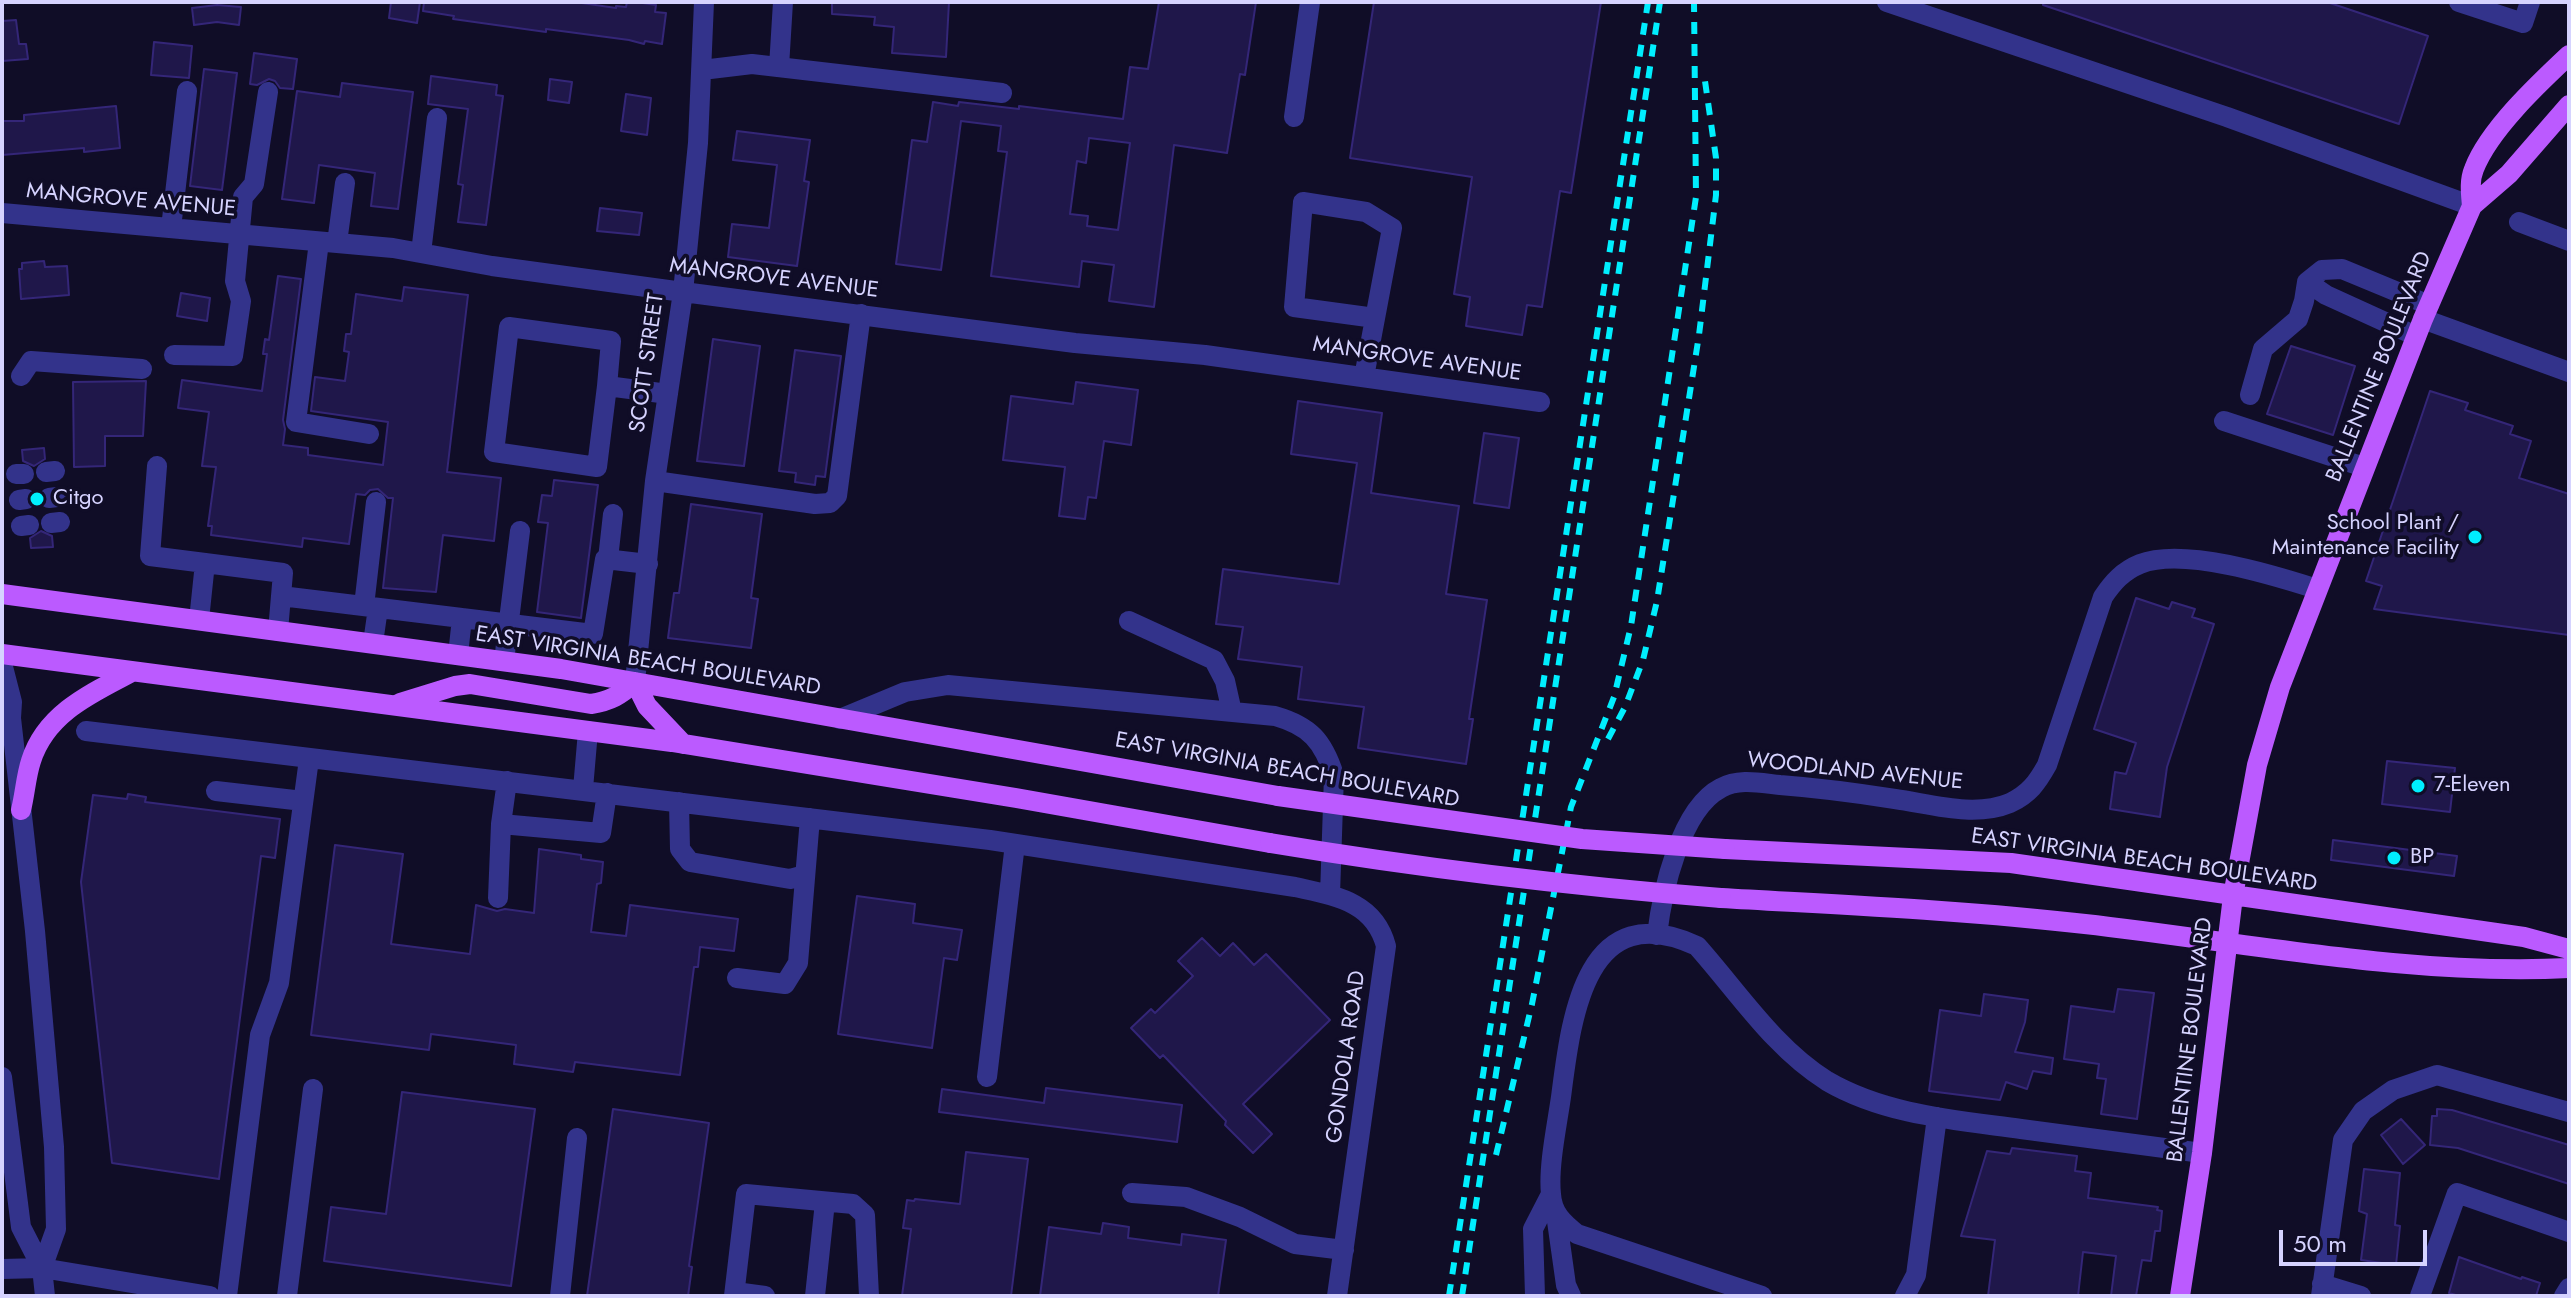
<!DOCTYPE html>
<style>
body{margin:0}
#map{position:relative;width:2571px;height:1298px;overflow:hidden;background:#100d27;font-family:Jost,sans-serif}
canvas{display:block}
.frame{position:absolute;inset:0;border:4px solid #d6d3ff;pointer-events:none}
.scale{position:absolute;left:2279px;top:1230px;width:148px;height:36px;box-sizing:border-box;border:4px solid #d6d3ff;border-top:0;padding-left:10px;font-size:24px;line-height:28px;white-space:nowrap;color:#d6d3ff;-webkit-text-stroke:6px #100d27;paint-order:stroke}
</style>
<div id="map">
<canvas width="2571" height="1298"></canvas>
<div class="frame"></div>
<div class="scale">50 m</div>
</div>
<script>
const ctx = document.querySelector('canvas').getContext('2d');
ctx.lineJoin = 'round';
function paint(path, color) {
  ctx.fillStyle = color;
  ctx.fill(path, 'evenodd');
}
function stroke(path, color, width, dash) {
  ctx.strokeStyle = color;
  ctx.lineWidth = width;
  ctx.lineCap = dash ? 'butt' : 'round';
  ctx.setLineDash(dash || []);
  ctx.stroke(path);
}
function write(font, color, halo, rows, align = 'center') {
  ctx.font = font + ' Jost,sans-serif';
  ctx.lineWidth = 7;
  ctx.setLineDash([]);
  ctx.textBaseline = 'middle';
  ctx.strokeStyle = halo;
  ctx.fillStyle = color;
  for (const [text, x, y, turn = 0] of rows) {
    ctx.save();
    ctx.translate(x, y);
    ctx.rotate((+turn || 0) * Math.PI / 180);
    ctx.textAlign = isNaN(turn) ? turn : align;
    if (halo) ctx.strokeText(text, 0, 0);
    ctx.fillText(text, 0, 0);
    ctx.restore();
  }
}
const building = new Path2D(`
 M391,2H420L417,23L389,18Z
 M424,2H575L616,8V6L626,7L627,2H636L656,5L655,12L666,13L662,44L645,41L644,44L629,40L546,29V32L453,19L454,16L423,11Z
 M832,2H949L946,57L892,53L894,27L874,25L875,17L832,14Z
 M1159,2H1256L1245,75L1240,74L1227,153L1174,145L1154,307L1109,301L1114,265L1082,261L1079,287L991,276L1007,152L998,151L1001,126L961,121L941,270L896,264L912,140L927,142L933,102L958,106L959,102L1019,109V106L1123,119L1130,67L1148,69ZM1089,138L1130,143L1118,230L1087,226L1088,216L1070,214L1077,161L1086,163Z
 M1374,2H1601L1571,193L1560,191L1542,307L1527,305L1522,335L1466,326L1470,297L1454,294L1472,177L1350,158Z
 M2043,2H2327L2428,36L2399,124L2043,5Z
 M217,5L241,7L239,25L217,22L194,25L192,8Z
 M16,20L19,44H26L28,59L2,61V21Z
 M154,42L192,46L189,78L151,75Z
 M254,53L297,59L293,89L280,88L275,81L269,79L257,85L250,84Z
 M204,69L237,73L222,190L190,186Z
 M431,76L497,85L496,95L503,96L486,225L458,222L463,185L458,184L468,109L428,104Z
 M550,79L572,82L569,103L548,100Z
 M342,83L413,92L398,209L371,206L375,173L319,165L314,203L282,199L297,91L340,97Z
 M626,94L651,98L647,135L621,131Z
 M116,106L120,148L84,152V148L2,155V121H24V115Z
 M737,131L810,140L804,181L809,182L797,266L728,257L732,224L769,228L777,165L733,160Z
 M600,208L642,213L639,235L597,231Z
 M44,261L45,267L67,266L69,295L21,299L19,269H22V263Z
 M278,276L301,279L283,420L285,429L283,445L308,448V455L383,465L388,422L311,411L315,377L345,381L349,352L344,351L346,334H351L356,294L402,301L404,287L468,295L447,472L501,478L494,541L443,535L436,592L383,588L393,498H388L378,489L370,490L365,495L356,494L349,544L303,538L302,547L211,535L212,526H208L216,467L202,466L209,412L178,408L182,380L262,391L267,354H263L265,339L269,340Z
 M181,293L210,298L207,321L177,316Z
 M713,339L760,346L744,466L697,461Z
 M2291,346L2355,366L2333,435L2267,414Z
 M795,350L841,356L825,477L816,476L815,485L795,482L796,473L779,471Z
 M146,381L143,436H105V466L74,467L73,382Z
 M1076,382L1138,390L1131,445L1104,441L1096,498L1088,497L1085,519L1059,516L1065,467L1003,460L1011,396L1073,404Z
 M2430,391L2468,403L2465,410L2513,426L2510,434L2531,441L2519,478L2569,494V635L2374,609L2382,586L2366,581Z
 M1298,401L1382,413L1371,493L1459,506L1446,594L1487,600L1469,719H1473L1466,764L1358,748L1364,707L1298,699L1302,667L1238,659L1243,627L1216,624L1223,569L1339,584L1357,463L1291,454Z
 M1484,433L1519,438L1509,508L1474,503Z
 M44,448L45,459L34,466L23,461L22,450Z
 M554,480L598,485L581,618L537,612L548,523L538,522L542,495L552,496Z
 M691,504L762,514L751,598L758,599L751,648L668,638L674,593H679Z
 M41,531L52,536L53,547L31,548L30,538Z
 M2136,598L2169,609L2172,602L2195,609L2192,617L2214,624L2167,767L2160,817L2110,809L2115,772L2126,774L2136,743L2094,729Z
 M2387,761L2455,768L2450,812L2382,804Z
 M128,794L146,797L145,802L280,819L275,858L261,856L219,1179L112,1163L81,882L93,795L127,799Z
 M2333,840L2457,856L2454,876L2331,860Z
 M335,845L403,854L391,944L470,954L476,905L497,911L505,909L534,913L539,849L581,855V859L603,862L601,883L597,884L591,932L626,936L630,905L738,919L734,951L700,947L698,967H694L680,1075L575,1062L573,1072L514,1064L516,1045L431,1034L429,1050L311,1035Z
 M857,896L915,904L913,923L962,930L957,960L944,958L932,1048L838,1034Z
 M1202,938L1220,956L1233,943L1254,965L1266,954L1330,1020L1243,1104L1272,1134L1253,1153L1225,1125L1226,1121L1163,1055L1160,1058L1131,1028L1151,1009L1155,1013L1193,976L1178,961Z
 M2118,989L2154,993L2137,1119L2101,1114L2106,1079L2097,1078L2099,1064L2064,1059L2071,1006L2114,1012Z
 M1984,994L2028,1000L2025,1022L2015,1052L2053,1058L2051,1074L2033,1071L2027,1089L2006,1082L2000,1100L1929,1091L1940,1010L1981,1016Z
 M1046,1088L1182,1105L1177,1142L939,1112L942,1089L1044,1103Z
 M402,1092L535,1109L511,1286L324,1261L331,1207L386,1214Z
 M613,1109L709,1123L689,1266L692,1267L688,1296H587Z
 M2437,1109L2452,1110L2569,1145V1184L2458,1148L2430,1145L2432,1116H2437Z
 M2401,1119L2425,1145L2403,1164L2381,1135Z
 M2012,1148L2077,1156L2075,1171L2091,1173L2088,1198L2158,1207L2157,1210L2162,1211L2160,1231H2155L2151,1261L2142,1260L2136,1296H2111L2116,1256L2083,1252L2078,1296H1988L1995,1240L1961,1236L1987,1151L2010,1154Z
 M966,1152L1028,1159L1011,1296H902L911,1229L903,1228L907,1200L914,1201L915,1199L960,1204Z
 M2364,1169L2400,1173L2395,1225L2400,1226L2396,1265L2361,1260L2367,1214L2359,1211Z
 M1103,1223L1129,1227L1128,1238L1181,1245L1182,1234L1226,1240L1218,1296H1040L1049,1227L1101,1234Z
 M2459,1257L2521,1279L2522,1277L2540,1283L2536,1296H2459L2449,1293Z`);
paint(building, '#1f174a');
stroke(building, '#342678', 2);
stroke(new Path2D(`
 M1887,2L2227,117L2472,206
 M2459,2L2523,23L2530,2
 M779,67L783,2
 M702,70L752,64L1002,93
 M1294,117L1310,2
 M2,213L393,248L492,266L683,292L1075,343L1205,355L1540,402
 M2519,222L2569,241
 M171,228L187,91
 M319,242L296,422L369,434
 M337,243L345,183
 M421,253L437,118
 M2307,282L2326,295L2416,336
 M2423,319L2569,372
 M174,355L233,356L241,301L235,281L243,197L254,184L268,92
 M21,376L31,361L142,369
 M1364,377L1392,228L1366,212L1303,202L1294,307L1375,318
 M607,386L597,467L494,452L509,327L611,341L607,386L668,394
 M2250,395L2263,349L2298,319L2304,301L2307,282L2322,270L2342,269L2429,305
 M2224,421L2364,467
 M157,466L150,556L205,563
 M46,472L55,471
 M16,474H24
 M655,481L815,504L830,503L837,496L861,314
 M49,498L57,497
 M19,500L26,499
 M51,523L60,522
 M21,526L29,525
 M608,559L613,514
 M364,606L376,502
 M199,620L205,563L283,573L281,596
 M1129,621L1214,660L1225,681L1232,712
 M278,631L281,596L593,634L605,559L648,564
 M373,643L378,608
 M458,655L462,618
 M504,661L520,531
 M2,663L12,702L11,718L35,931L54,1147L56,1229L42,1268
 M635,682L655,481L683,292L698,143L704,2
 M840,719L905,692L948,685L1275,716C1310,726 1323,741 1334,775L1330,895
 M86,731L990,840L1295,887C1335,896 1374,901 1386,946L1337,1296
 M583,789L588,731
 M216,791L303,801
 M679,802L680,849L690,862L790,879L805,875
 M501,824L601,833L607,793
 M498,898L501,824L507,781
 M1657,935C1662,893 1680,809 1721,788C1739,778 1760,783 1780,785C1819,788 1857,793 1895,799C1931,804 1974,818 2010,803C2029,794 2037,783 2047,765L2103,597C2113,582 2123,571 2140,564C2183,547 2273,575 2317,589
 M737,978L785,984L798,963L810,818
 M2,1077L21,1227L42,1268L45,1296
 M987,1077L1015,844
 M1132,1193L1186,1197L1240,1217L1295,1244L1344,1250
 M1556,1214L1566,1285L1571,1296
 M2,1269L42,1268L210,1296
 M2322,1284L2361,1296
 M735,1292L765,1296
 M227,1296L260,1035L279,983L309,759
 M287,1296L313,1089
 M560,1296L577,1138
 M734,1296L746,1194L853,1204L865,1215L869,1296
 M815,1296L825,1202
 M1535,1296L1533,1229L1551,1194
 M1762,1296L1577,1234C1563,1223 1552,1213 1551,1194C1548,1167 1557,1125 1561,1097C1571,1020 1584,894 1697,946C1738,992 1774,1048 1827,1081C1885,1115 1956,1120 2021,1129C2081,1137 2142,1145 2202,1153
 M1905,1296L1916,1275L1937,1117
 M2321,1296L2343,1140L2363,1111L2393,1090L2437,1075L2569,1112
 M2420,1296L2457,1193L2569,1232
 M2564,1296L2569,1288`), '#33338b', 20);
stroke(new Path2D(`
 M2472,206C2471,194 2469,181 2474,169C2489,130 2538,84 2569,55
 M2,594L561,669L1278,796
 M2,654L672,742L1016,798L1270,843
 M635,682L647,706L683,744
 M400,703L455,686L470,684L591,704C610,701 621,695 635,682
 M21,810C25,794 26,776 31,761C46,713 92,693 132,672
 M1725,849L2011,863L2524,937L2569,949
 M1721,898C1842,905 1965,910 2085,924C2245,942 2407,976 2569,968
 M2180,1296L2202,1153L2233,896L2257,765L2280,687L2423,319L2472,206L2509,174L2569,105`), '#bb5aff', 20);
stroke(new Path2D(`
 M1608,739L1625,707L1643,660L1657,601L1699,335L1716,195V158L1705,81
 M1496,1155L1532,1004L1571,807L1614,697L1631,626L1696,197L1694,2
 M1449,1296L1648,2
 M1462,1296L1660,2`), '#00eefe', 6, [12, 10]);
stroke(new Path2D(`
 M1278,796L1582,839L1725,849
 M1270,843C1420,868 1570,886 1721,898`), '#bb5aff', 20);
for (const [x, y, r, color] of [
 [37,499,8,"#00eefe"],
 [2475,537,8,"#00eefe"],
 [2418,786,8,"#00eefe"],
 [2394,858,8,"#00eefe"]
]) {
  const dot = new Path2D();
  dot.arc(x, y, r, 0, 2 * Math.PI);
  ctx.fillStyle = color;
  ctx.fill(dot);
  stroke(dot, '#100d27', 3);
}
write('22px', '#d6d3ff', '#100d27', [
 ["MANGROVE AVENUE",131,201,5],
 ["MANGROVE AVENUE",774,279,7],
 ["MANGROVE AVENUE",1417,360,8],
 ["SCOTT STREET",648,363,-82],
 ["BALLENTINE BOULEVARD",2380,367,-68],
 ["EAST VIRGINIA BEACH BOULEVARD",648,662,9],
 ["EAST VIRGINIA BEACH BOULEVARD",1287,771,10],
 ["WOODLAND AVENUE",1855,772,6],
 ["EAST VIRGINIA BEACH BOULEVARD",2144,861,8],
 ["BALLENTINE BOULEVARD",2191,1040,-83],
 ["GONDOLA ROAD",1347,1057,-82]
]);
write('22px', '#d6d3ff', '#100d27', [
 ["Citgo",53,499],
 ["School Plant /",2459,524,"right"],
 ["Maintenance Facility",2459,549,"right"],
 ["7-Eleven",2434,786],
 ["BP",2410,858]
], 'left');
</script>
